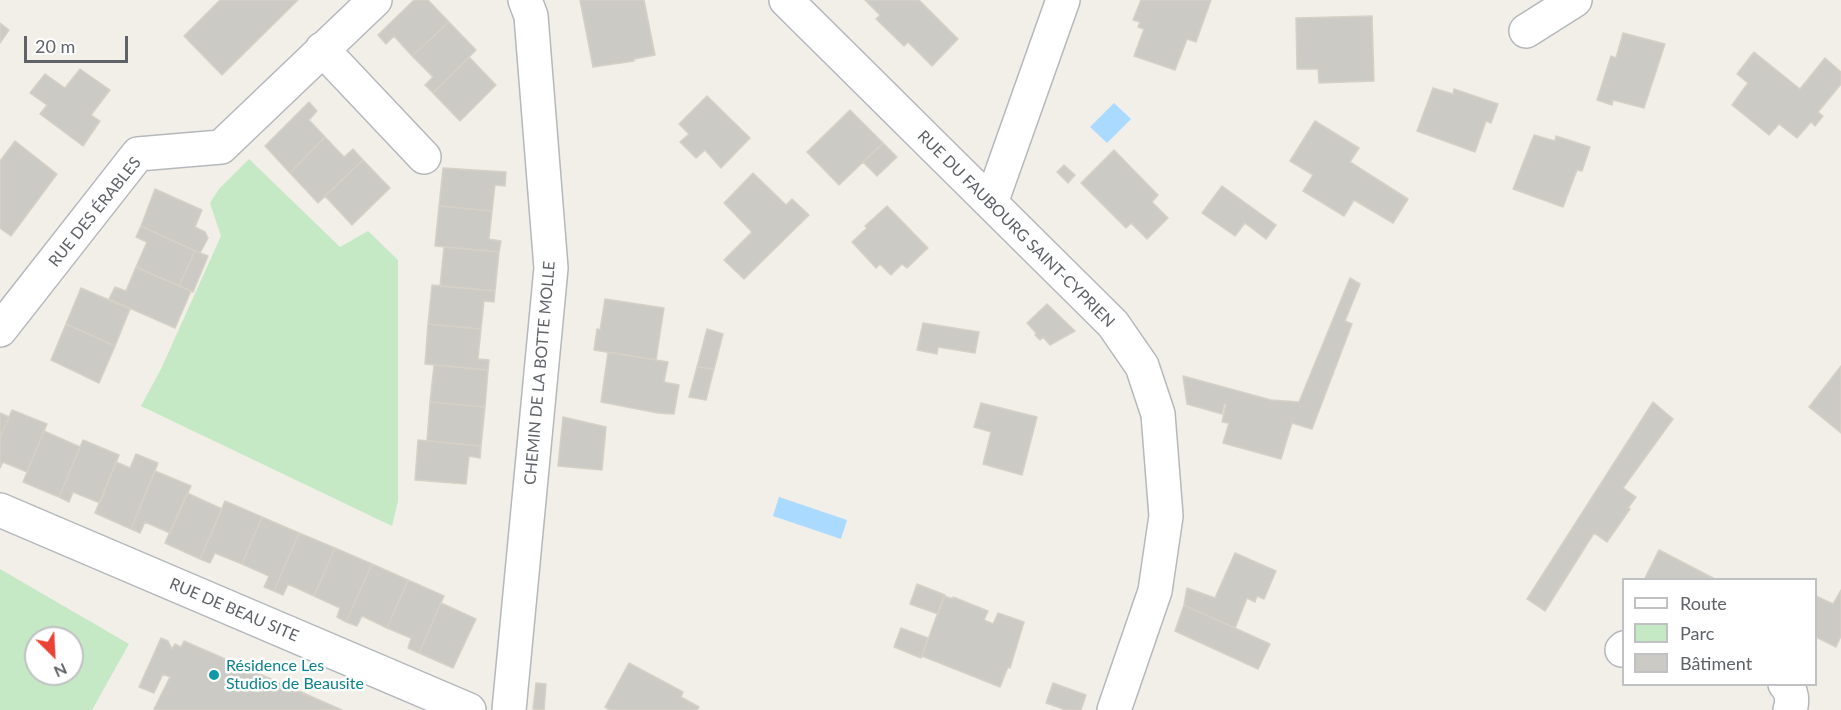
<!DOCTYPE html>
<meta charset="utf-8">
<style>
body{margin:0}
#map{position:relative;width:1841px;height:710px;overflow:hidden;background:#f1efe8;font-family:Lato,sans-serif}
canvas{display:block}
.legend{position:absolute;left:1622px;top:578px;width:195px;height:108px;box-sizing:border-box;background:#fff;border:2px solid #bfc1c3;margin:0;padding:8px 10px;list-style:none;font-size:18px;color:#5f6368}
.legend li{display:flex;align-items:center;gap:12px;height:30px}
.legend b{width:30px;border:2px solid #bfc1c3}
.north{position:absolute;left:24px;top:626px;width:60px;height:60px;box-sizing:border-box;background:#fff;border:2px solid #bfc1c3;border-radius:50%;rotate:156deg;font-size:16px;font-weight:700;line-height:24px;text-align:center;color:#5f6368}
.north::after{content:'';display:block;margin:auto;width:21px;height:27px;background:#ea4335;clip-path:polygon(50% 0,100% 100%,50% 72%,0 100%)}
.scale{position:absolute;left:24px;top:36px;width:104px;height:27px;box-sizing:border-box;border:3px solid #5f6368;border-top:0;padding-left:8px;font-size:18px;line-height:21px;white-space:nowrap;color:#5f6368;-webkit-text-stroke:4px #fff;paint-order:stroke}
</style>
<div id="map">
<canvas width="1841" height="710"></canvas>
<ul class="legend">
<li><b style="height:8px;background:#fff"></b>Route</li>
<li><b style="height:16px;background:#c5e8c5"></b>Parc</li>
<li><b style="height:16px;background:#cccac5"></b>Bâtiment</li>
</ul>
<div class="north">N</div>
<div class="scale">20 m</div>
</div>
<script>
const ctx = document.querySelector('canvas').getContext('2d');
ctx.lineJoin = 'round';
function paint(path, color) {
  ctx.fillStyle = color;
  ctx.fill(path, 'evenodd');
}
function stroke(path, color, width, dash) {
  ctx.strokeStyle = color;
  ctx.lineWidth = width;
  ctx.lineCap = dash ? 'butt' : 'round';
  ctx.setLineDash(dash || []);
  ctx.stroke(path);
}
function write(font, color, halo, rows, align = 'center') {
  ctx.font = font + ' Lato,sans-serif';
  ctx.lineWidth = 5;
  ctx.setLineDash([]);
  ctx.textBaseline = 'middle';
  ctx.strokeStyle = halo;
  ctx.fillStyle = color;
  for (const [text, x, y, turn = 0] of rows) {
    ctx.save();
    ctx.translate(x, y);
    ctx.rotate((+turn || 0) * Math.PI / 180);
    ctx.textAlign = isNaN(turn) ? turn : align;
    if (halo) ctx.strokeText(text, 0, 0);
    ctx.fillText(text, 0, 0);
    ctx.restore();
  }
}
paint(new Path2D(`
 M249,159L340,247L368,231L398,260V501L392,526L141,406L161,369L221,236L210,203L219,189Z
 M0,569L129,644L92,710H0ZM36,638H72V674H36Z`), '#c5e8c5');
paint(new Path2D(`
 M1114,103L1131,119L1107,143L1090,127Z
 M779,497L847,520L841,539L773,516Z`), '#aadaff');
const building = new Path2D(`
 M220,0H298L222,75L184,36Z
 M414,0H428L449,22L412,56L394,36L386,44L378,35Z
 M580,0H644L655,55L634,59V61L593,67Z
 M865,0H919L958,39L932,66L908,42L904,46L876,19L880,15Z
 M1141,0H1211L1196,42L1187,39L1175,70L1134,56L1144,29L1138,27L1140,22L1133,20Z
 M1372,16L1374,81L1319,83L1318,69H1297L1296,18Z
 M449,22L476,50L433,93L425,85L433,77L412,56Z
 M0,23L9,30L0,43Z
 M1623,33L1665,44L1644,108L1613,100L1612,105L1597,100L1611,56L1616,58Z
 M1754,52L1800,89L1825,58L1841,72V84L1818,112L1823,116L1815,126L1811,122L1797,138L1779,124L1769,135L1732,105L1748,83L1737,74Z
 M469,57L496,85L460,121L433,93Z
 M80,69L110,90L91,115L100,121L83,146L40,114L47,105L30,93L45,74L65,88Z
 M1433,88L1453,94L1454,89L1498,104L1491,123L1486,121L1475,152L1417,131Z
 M707,96L750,138L721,168L705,150L696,158L680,142L689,134L679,124Z
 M309,102L317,111L309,120L325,137L290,173L265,146Z
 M850,110L883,143L839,185L807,152Z
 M1315,121L1359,148L1350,162L1408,199L1393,223L1354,200L1344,216L1303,191L1313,175L1290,161Z
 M1534,135L1555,141L1556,136L1590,147L1582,171L1577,170L1563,207L1513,189Z
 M325,137L344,157L353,149L363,160L318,203L290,173Z
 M15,141L57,174L11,236L0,228V161Z
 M883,143L897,157L877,176L863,162Z
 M1114,150L1158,195L1152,202L1168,218L1147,239L1131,223L1126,228L1081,183Z
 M363,160L390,188L352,225L325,196Z
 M1064,165L1075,175L1068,183L1057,172Z
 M443,168L506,172L505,186L495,185L492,211L439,206Z
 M753,173L786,205L792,199L809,215L744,279L724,260L752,232L724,203Z
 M1222,186L1276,225L1266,239L1245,223L1235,236L1202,213Z
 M155,189L202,210L195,227L205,232L208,238L200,253L141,226Z
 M439,206L492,211L489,239L501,241L499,252L435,246Z
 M887,206L928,248L907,268L902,264L891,275L880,264L876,268L852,242L867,228L865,226Z
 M141,226L195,251L179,286L136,267L147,242L136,237Z
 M444,247L499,252L495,291L440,286Z
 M195,251L208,256L193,292L179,286Z
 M136,267L191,291L175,328L109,299L115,287L126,291Z
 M1350,278L1360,284L1345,321L1352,324L1312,429L1292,423L1281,459L1223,443L1229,423L1222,422L1226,404H1224L1222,414L1187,404L1183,376L1271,400L1299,402Z
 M432,285L495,291L494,302L484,301L481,329L428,324Z
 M81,288L130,309L115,346L66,324Z
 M605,299L664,308L656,360L594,350L597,329L600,330Z
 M1047,304L1075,331L1050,345L1043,337L1040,340L1035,335L1036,333L1027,323Z
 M923,323L979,332L975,353L938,347L937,354L917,350Z
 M66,324L115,346L99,383L51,360Z
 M428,324L481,329L478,359L489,360L488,370L425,364Z
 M707,329L723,334L714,369L697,367Z
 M608,352L668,362L664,382L679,385L674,414L658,413L601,402Z
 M434,365L488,370L485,407L430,402Z
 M1841,366V433L1809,407Z
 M697,367L714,369L706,400L689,397Z
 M430,402L485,407L481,446L427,441Z
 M1653,402L1673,419L1623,488L1636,497L1628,508L1630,509L1607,542L1594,533L1545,611L1527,599Z
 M981,403L1037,417L1022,475L983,464L991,432L974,427Z
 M12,410L47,424L27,472L3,462L0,468V438Z
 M0,413L9,417L0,438Z
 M563,417L606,427L602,470L558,466Z
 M44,431L80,447L59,497L23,482Z
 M83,440L119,455L100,503L73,492L69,502L59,497Z
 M418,440L481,446L480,458L469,456L466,484L415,480Z
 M136,454L158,463L131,529L95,513L116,462L130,468Z
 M155,471L191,486L170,533L145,522L140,533L131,529Z
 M187,493L222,509L200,559L165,543Z
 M225,501L262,517L242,564L215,553L210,563L200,559Z
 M262,517L299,533L274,591L264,587L269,576L242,564Z
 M299,533L335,548L314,596L288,584L283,595L274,591Z
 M335,548L372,564L346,622L337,617L340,608L314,596Z
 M1659,550L1717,580H1644Z
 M1235,553L1276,571L1264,599L1257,596L1255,602L1247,598L1235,628L1184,605L1187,588L1215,598Z
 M372,564L408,580L387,628L362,616L357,626L346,622Z
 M408,580L444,596L419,653L408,648L411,638L387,628Z
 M917,584L945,595L938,614L910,604Z
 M1841,590V636L1836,647L1816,637V596L1833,604Z
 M944,596L953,599V597L988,611L984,620L993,624L998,613L1024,622L1010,668L1008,667L1000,687L922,656Z
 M441,603L476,619L453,668L419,653Z
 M1184,605L1270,644L1258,669L1175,631Z
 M901,628L928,638L921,658L894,647Z
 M161,638L168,641L172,649L175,644L181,647L184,641L342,710H155L154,709L170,677L163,674L154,693L139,687Z
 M629,663L683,692L681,697L699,707L697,710H610L605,707Z
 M536,683L546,684L544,710L533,709Z
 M1053,683L1086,695L1081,710H1066L1046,703Z`);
paint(building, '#cccac5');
stroke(building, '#d6d1c6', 1.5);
const minor = new Path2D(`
 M786,0L1113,324L1142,366L1158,414L1166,516L1155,591L1114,710
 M1526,31L1575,0
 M322,49L424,157
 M991,203L1063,0
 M0,330L138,154L221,147L375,0
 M0,510L469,710
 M1622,650L1624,648
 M1785,684C1792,691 1793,701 1790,710
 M509,710L551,268L531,16L525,0`);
stroke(minor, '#b5b8bc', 36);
stroke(minor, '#fff', 33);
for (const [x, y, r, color] of [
 [214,675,6,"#0f9aa8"]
]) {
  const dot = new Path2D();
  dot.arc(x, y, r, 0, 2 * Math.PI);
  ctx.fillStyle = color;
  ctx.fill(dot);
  stroke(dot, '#fff', 2);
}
write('16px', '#5f6368', '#fff', [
 ["RUE DES ÉRABLES",95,212,-51],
 ["RUE DU FAUBOURG SAINT-CYPRIEN",1016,229,45],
 ["CHEMIN DE LA BOTTE MOLLE",540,373,-85],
 ["RUE DE BEAU SITE",234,610,23]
]);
write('16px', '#0d838f', '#fff', [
 ["Résidence Les",226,666],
 ["Studios de Beausite",226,684]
], 'left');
</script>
